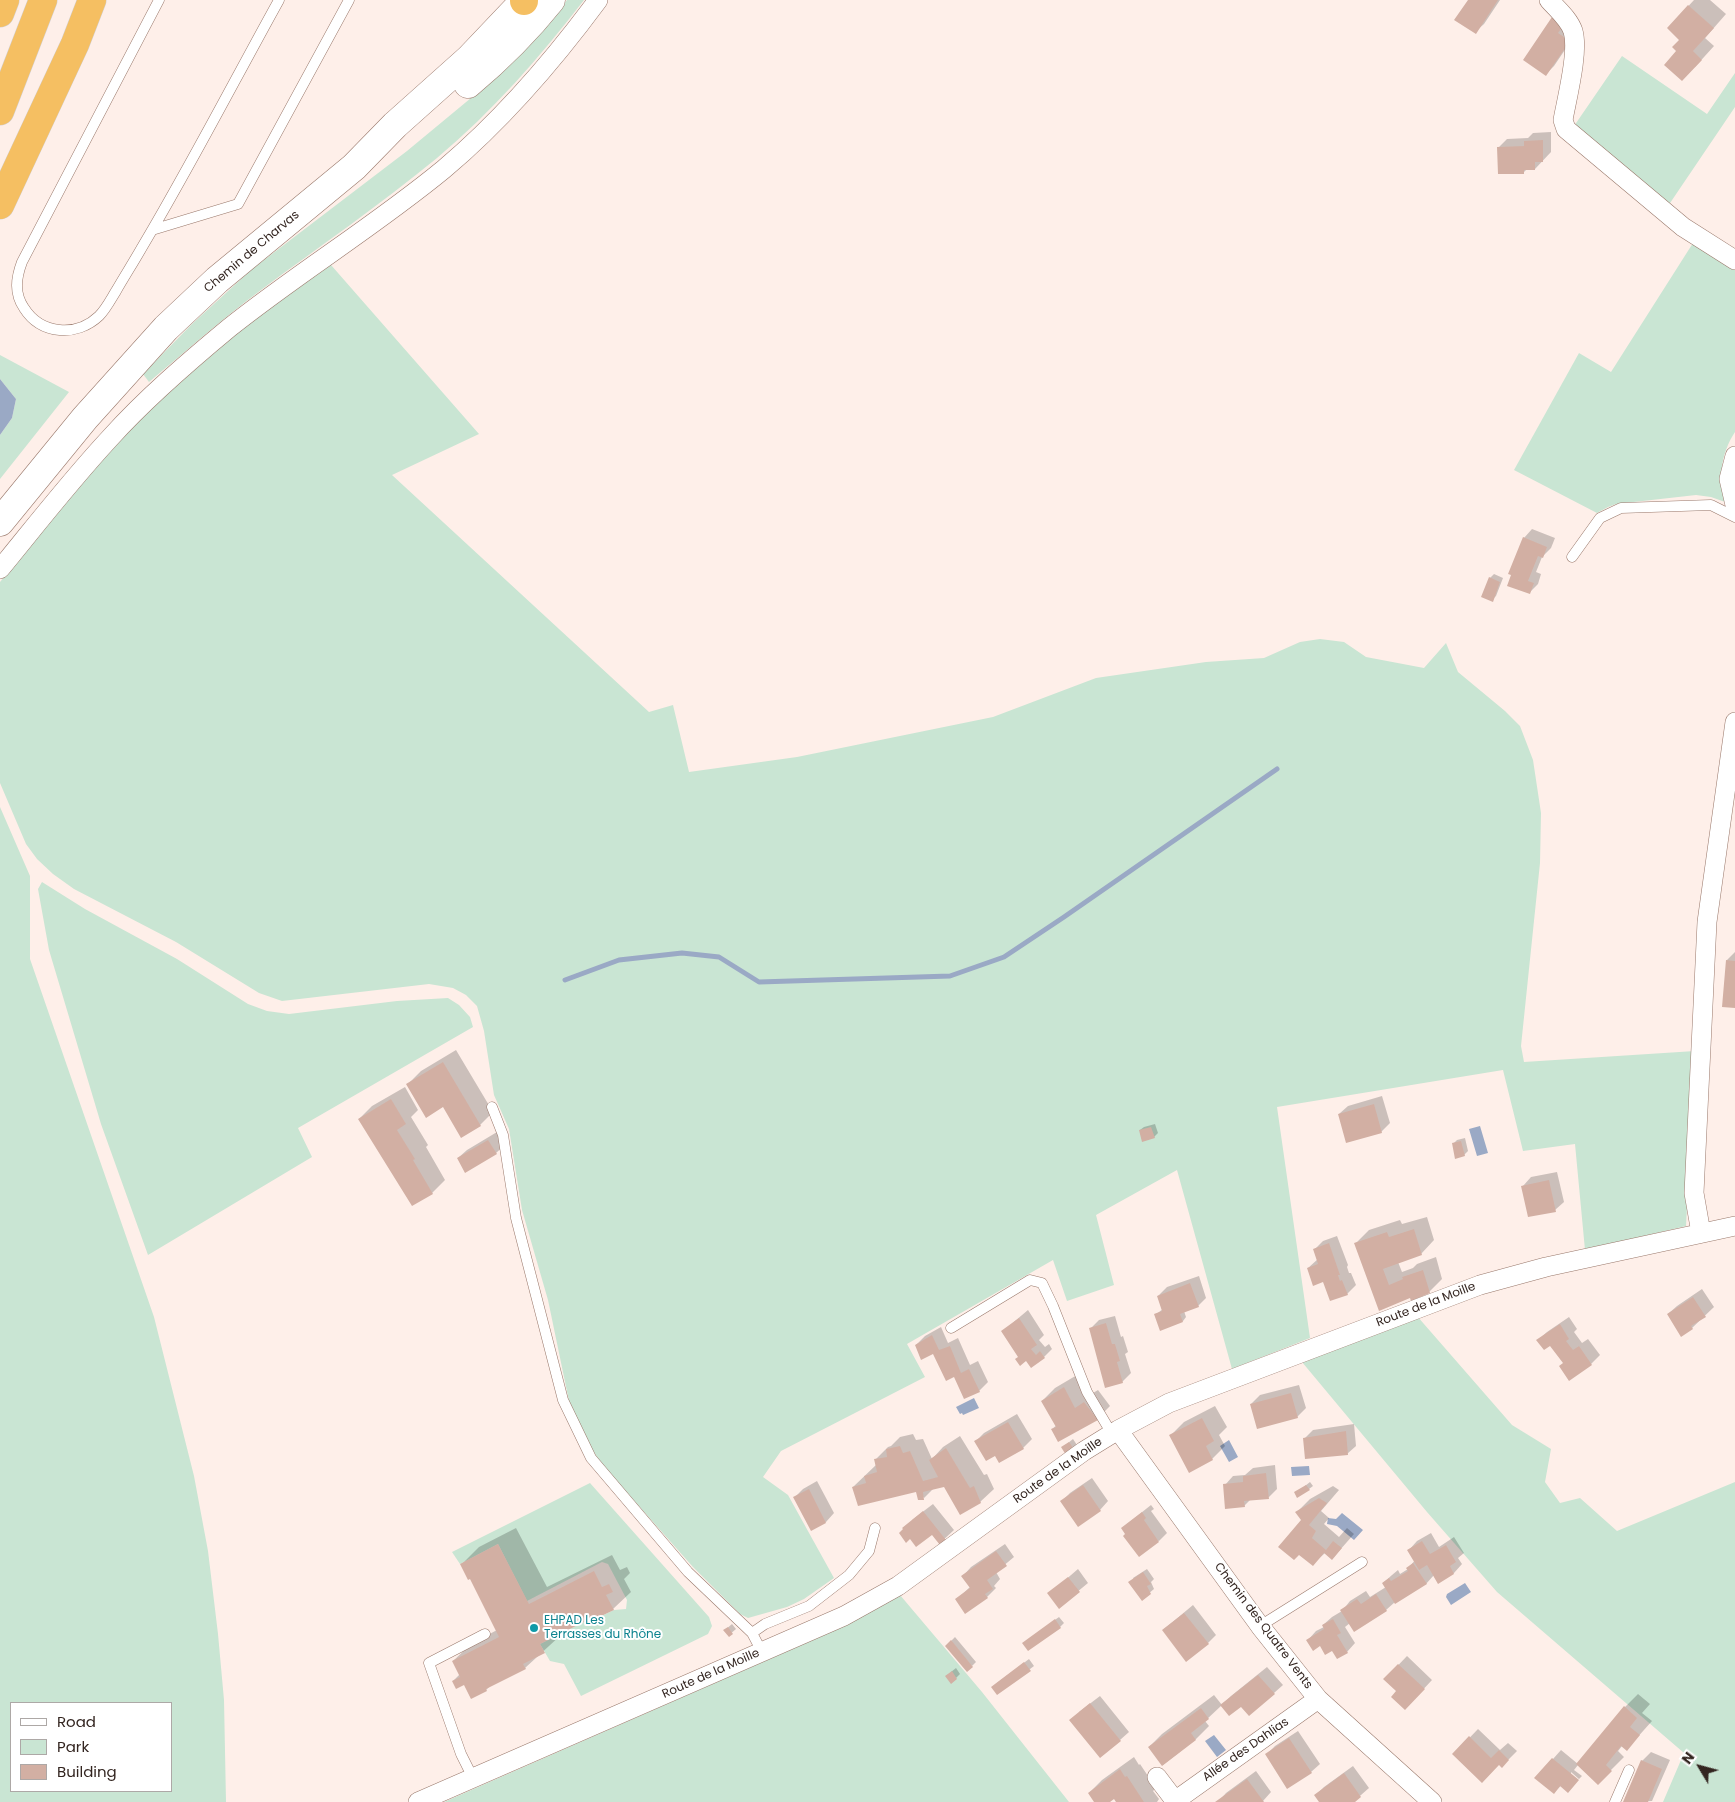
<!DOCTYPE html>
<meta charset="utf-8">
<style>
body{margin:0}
#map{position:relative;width:1735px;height:1802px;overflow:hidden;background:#feefe9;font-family:Poppins,sans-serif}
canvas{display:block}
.legend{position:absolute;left:10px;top:1702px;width:162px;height:90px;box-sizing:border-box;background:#fff;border:1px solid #ada8a6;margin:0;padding:6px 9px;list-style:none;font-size:15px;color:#332520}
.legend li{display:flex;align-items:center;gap:10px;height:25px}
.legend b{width:25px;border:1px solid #ada8a6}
.north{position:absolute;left:1675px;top:1742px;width:50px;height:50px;-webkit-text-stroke:4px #fff;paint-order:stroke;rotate:307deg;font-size:14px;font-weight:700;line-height:20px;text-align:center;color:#332520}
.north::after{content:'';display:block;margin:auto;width:18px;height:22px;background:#332520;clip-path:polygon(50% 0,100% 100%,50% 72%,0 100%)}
</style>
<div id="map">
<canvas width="1735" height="1802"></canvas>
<ul class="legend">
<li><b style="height:6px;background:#fff"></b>Road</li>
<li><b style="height:14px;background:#c9e5d3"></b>Park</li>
<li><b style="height:14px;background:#d2afa3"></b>Building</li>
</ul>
<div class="north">N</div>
</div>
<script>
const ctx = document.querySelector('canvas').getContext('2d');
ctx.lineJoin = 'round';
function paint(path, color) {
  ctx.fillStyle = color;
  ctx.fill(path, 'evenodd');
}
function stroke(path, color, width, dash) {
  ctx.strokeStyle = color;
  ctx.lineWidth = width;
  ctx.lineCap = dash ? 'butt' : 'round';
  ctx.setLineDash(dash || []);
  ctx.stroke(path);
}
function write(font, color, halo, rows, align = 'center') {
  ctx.font = font + ' Poppins,sans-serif';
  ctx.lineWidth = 4;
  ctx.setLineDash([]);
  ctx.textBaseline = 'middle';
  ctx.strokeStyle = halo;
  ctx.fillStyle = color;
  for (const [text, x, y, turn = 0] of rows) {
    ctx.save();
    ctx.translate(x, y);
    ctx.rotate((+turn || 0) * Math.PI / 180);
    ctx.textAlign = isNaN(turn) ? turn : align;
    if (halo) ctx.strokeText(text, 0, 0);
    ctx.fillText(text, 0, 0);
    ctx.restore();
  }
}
paint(new Path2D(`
 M567,0H584C540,57 492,112 437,158C380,205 320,246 261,290C222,319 186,351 149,382L143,374L192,324L251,270L407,151L477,93L549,23Z
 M1622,56L1707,114L1735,73V107L1666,209L1572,129Z
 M1693,243L1735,269V432C1721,453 1718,478 1725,502L1711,497L1696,495L1616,504L1608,507L1597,513L1514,470L1579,353L1611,372Z
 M331,265L479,434L392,475L649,712L673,705L689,772L797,757L993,717L1096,678L1206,662L1264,658L1300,642L1320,639L1344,642L1366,657L1424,668L1446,643L1458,672L1505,711L1520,726L1533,760L1541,813L1540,863L1521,1046L1524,1062L1695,1051L1686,1226L1585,1250L1575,1144L1523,1151L1503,1070L1277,1107L1310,1338L1232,1369L1177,1170L1096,1215L1114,1285L1067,1301L1053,1260L907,1344L925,1377L781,1451L763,1477L788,1495L834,1578L804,1599L787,1607L748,1618L740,1614L693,1567L622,1487L599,1460L581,1432L569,1401L548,1300L522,1210L509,1129L494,1095L484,1031L477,1006L466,995L453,988L429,984L282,1001L259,993L176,942L74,889L53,874L37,859L26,844L0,783V582L118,441L160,400L250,322Z
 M0,355L69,392L0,479V435L12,418L16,399L0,379Z
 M0,807L30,876V959L154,1317L194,1476L208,1551L218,1634L224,1700L226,1802H0ZM171,1703V1791H11V1703Z
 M42,882L85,909L177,959L248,1004L267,1011L289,1014L397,1001L448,998L459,1005L470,1017L473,1027L298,1128L312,1157L148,1255L101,1124L49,950L38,889Z
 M1417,1316L1512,1425L1551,1449L1545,1482L1560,1503L1580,1498L1617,1531L1735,1482V1802H1663L1684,1753L1497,1592L1427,1512L1302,1362Z
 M590,1483L709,1617L712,1626L708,1634L581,1696L564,1664L550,1661L540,1644L596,1616L597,1618L614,1610L626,1609L627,1600L608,1564L602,1562L527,1601L498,1544L460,1564L452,1552Z
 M900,1595L982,1692L1069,1802H444L831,1632Z`), '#c9e5d3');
paint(new Path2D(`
 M0,379L16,399L12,418L0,435Z
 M1480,1126L1488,1153L1477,1156L1469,1129Z
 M974,1398L979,1408L963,1415L962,1413L960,1414L956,1407Z
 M1229,1440L1238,1457L1229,1462L1220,1446Z
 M1309,1466L1310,1475L1292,1476L1291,1467Z
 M1342,1513L1363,1530L1354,1540L1337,1526L1327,1524L1328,1518L1336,1519Z
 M1465,1583L1471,1592L1451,1605L1446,1597L1447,1594Z
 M1214,1735L1226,1750L1217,1757L1205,1741Z`), '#9aa9c5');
paint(new Path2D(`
 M1469,0H1500L1484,24L1475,32Z
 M1694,0H1710L1726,14L1705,38L1714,46L1695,67L1678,51L1681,39L1668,28Z
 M1561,10L1577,32L1554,66L1546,74Z
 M1551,132V152L1535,169H1527L1524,172L1498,148L1507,139L1528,138L1533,133Z
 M1532,529L1555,538L1551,548L1542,557L1536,572L1541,574L1538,584L1529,593L1513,575L1524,538Z
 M1494,574L1503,578L1496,596L1492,600L1490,578Z
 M1735,952V1007L1727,960Z
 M456,1050L493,1112L480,1125L408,1084L421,1071Z
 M405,1087L418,1110L411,1117L428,1145L426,1147L445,1180L432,1193L359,1119L372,1106Z
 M1382,1096L1390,1123L1381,1132L1339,1114L1348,1106Z
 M1155,1124L1158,1133L1154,1137L1140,1130L1144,1127Z
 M497,1132L505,1145L496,1153L458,1158L467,1150Z
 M1465,1138L1468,1151L1464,1155L1453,1144L1457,1140Z
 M1557,1172L1564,1202L1555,1210L1523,1186L1531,1177Z
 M1427,1217L1434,1240L1421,1254L1398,1262L1402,1272L1413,1268L1417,1264L1436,1257L1442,1279L1429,1292L1411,1296L1380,1309L1356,1243L1369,1230L1400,1220L1402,1224Z
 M1337,1236L1348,1265L1347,1267L1349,1273H1351L1356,1285L1347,1294L1324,1280L1308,1268L1318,1259L1315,1249L1323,1241Z
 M1199,1276L1206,1298L1198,1306L1184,1311L1186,1317L1183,1321L1161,1329L1155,1315L1163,1309L1158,1296L1167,1287Z
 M1702,1289L1714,1307L1692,1328L1668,1314L1677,1306Z
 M1028,1310L1044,1335L1039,1340L1045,1347L1049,1344L1052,1349L1044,1357H1019L1003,1331Z
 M1115,1316L1121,1337L1123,1336L1128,1352L1125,1354L1131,1373L1122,1382L1090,1329L1099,1320Z
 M1569,1317L1577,1329L1574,1332L1582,1343L1588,1339L1600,1355L1591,1364L1569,1379L1564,1362L1551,1344L1538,1340L1547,1332Z
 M941,1327L948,1343L958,1338L970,1365L978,1361L988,1382L979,1391L954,1375L934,1353L916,1345L925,1336Z
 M1077,1375L1088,1396L1098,1390L1110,1406L1097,1419L1052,1429L1057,1425L1042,1401L1055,1388Z
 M1299,1385L1306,1408L1297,1417L1251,1404L1260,1395Z
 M1215,1406L1227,1427L1219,1435L1225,1446L1212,1459L1171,1435L1184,1422Z
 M1017,1414L1032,1439L1023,1448L1001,1452L976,1441L984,1433Z
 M1354,1424L1356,1446L1347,1454L1305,1438L1313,1430Z
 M913,1434L916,1440L923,1439L932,1459L943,1447L960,1436L984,1475L987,1474L994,1489L980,1502L945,1486L934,1488L924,1498L917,1490L853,1487L876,1465L875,1460L888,1447L891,1446L900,1437Z
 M1073,1439L1077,1445L1073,1448L1063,1447Z
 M1275,1465L1277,1489L1269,1497L1251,1499L1244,1506L1225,1485L1233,1476L1245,1475L1253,1468Z
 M1092,1478L1108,1501L1100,1510L1062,1501L1070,1493Z
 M817,1481L834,1513L826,1522L811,1529L795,1497L803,1489Z
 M1310,1482L1313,1486L1309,1489L1296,1493Z
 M1333,1486L1339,1490L1321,1511L1329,1518L1324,1524L1339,1537L1347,1528L1354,1534L1332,1559L1325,1553L1313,1564L1302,1520L1297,1512L1310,1499Z
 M933,1504L954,1530L940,1543L933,1534L912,1520Z
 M1151,1505L1154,1509L1151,1511L1167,1533L1159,1541L1127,1534L1122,1528Z
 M516,1528L547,1587L612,1555L620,1570L627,1567L630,1573L624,1579L631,1592L613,1609L597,1614L560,1633L561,1635L525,1668L492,1684L486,1690L453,1681L460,1674L453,1661L471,1644L497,1630L470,1577L461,1565L479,1547Z
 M1431,1533L1439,1547L1454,1537L1464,1553L1458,1558L1462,1564L1454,1573L1438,1582L1434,1575L1426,1584L1395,1602L1386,1610L1350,1623L1345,1627L1355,1643L1347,1652L1332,1649L1308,1640L1316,1631L1324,1627L1323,1625L1332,1617L1342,1611L1350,1601L1366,1591L1370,1597L1386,1587L1383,1583L1392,1575L1398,1570L1400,1574L1408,1569L1415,1560L1409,1550L1417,1541Z
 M1005,1544L1014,1557L996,1572L1000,1579L994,1586L996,1588L987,1597L965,1612L957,1599L970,1587L963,1576L971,1567Z
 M1078,1569L1088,1583L1059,1607L1049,1594Z
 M1147,1569L1154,1579L1151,1582L1154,1589L1142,1599L1133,1578Z
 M1193,1605L1216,1635L1208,1643L1163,1630Z
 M1059,1617L1064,1623L1060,1627L1027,1640Z
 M732,1624L736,1629L729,1635L725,1630Z
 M955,1637L976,1662L972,1666L946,1646Z
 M1407,1656L1432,1680L1405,1709L1398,1691L1385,1679Z
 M1029,1659L1034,1666L998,1693L997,1683Z
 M1267,1667L1283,1685L1274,1693L1241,1706L1222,1705L1205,1721L1209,1726L1196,1739L1163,1765L1149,1747L1162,1734L1214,1695L1222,1705L1231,1696Z
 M956,1668L960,1674L956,1678L951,1672Z
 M1638,1694L1650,1704L1642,1713L1652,1721L1627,1749L1622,1746L1618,1751L1624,1757L1598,1783L1578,1765L1574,1770L1582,1776L1579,1779L1571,1772V1775L1554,1793L1553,1759L1561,1750L1578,1764L1625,1707Z
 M1100,1696L1129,1732L1120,1740L1079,1712Z
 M1478,1729L1500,1750L1508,1743L1517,1751L1502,1766L1499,1764L1454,1754Z
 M1298,1731L1320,1764L1311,1772L1266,1755L1275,1746Z
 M1651,1752L1670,1760L1652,1801L1627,1802L1642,1761Z
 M1134,1757L1139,1765L1140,1764L1156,1788L1153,1791L1159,1799L1157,1802H1117L1114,1798L1108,1802H1096L1089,1793L1102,1780Z
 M1353,1766L1369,1788L1353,1802H1321L1316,1795L1324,1787Z
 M1256,1771L1271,1792L1263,1801L1218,1802L1226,1793Z`), '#0003');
stroke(new Path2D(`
 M565,980L619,960L682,953L719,957L759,982L950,976L1004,957L1064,917L1277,769`), '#9aa9c5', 5);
paint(new Path2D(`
 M1468,0H1498L1476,34L1454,20Z
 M1688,5L1714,28L1693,51L1702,60L1682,81L1664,65L1676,51L1672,47L1679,40L1667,28Z
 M1552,17L1563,26L1558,33L1570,41L1546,76L1523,60Z
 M1543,140V162H1535V170H1524V174H1498L1497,147L1524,146V141Z
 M1523,537L1547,547L1543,558L1538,556L1528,581L1534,583L1530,594L1507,586L1511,575L1508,574Z
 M1489,577L1500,582L1493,602L1481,597Z
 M1726,960L1735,961V1008L1722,1007Z
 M443,1062L481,1126L461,1138L443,1107L426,1118L406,1084Z
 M391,1099L406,1124L397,1130L415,1159L413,1160L433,1194L412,1206L358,1119Z
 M1374,1104L1382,1133L1346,1143L1338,1114Z
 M1151,1127L1155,1138L1142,1142L1139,1130Z
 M488,1140L497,1154L465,1173L457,1158Z
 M1461,1141L1465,1156L1455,1159L1452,1143Z
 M1549,1180L1556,1212L1528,1217L1521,1186Z
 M1414,1229L1422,1255L1383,1269L1389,1285L1403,1279L1402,1277L1423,1270L1430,1293L1411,1301L1410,1298L1379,1311L1354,1243L1387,1232L1389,1237Z
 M1329,1243L1340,1275H1338L1340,1281L1342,1280L1348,1295L1330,1301L1323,1282L1313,1286L1307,1268L1318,1264L1313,1249Z
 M1190,1283L1199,1307L1180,1314L1183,1322L1160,1331L1154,1314L1162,1311L1157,1296Z
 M1693,1297L1706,1317L1691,1326L1693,1329L1681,1337L1667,1314Z
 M1019,1318L1037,1345L1031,1349L1036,1355L1040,1351L1045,1358L1031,1368L1026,1361L1020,1366L1015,1359L1018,1357L1001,1331Z
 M1106,1323L1112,1344H1115L1120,1361L1117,1362L1123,1383L1105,1388L1089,1328Z
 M1560,1324L1569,1339L1566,1341L1573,1350L1579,1346L1592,1365L1569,1381L1559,1366L1563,1363L1550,1346L1544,1350L1536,1340Z
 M932,1335L939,1350L950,1346L961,1373L969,1369L980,1392L964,1399L954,1377L946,1381L933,1354L921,1360L915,1345Z
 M1064,1387L1075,1408L1084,1402L1098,1420L1058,1442L1051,1429L1056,1427L1041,1401Z
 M1291,1393L1298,1418L1257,1429L1250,1404Z
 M1202,1418L1214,1441L1206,1446L1213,1460L1189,1473L1169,1435Z
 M1008,1422L1024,1449L999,1463L995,1456L986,1461L974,1441Z
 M1346,1431L1348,1455L1305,1459L1303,1438Z
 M1069,1442L1074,1449L1066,1455L1061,1447Z
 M900,1446L903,1453L910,1451L923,1481L938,1477L929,1460L946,1448L970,1488L974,1486L981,1503L960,1515L944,1487L923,1492L924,1500H918L916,1492L858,1506L852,1487L866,1483L864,1476L877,1472L874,1459L887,1457L886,1449Z
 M1266,1473L1269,1499L1244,1501L1245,1507L1225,1509L1223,1484L1243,1482V1476Z
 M1083,1485L1101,1511L1078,1527L1060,1501Z
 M1306,1485L1310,1490L1297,1498L1294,1492Z
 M809,1489L826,1523L811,1531L793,1497Z
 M1319,1498L1327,1503L1309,1525L1316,1531L1312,1538L1326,1550L1333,1541L1342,1548L1332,1560L1324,1553L1313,1566L1299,1555L1294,1560L1278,1547L1301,1520L1295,1512Z
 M923,1511L946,1540L940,1545L932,1535L916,1547L910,1539L906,1543L899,1533L903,1529L902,1528Z
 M1142,1512L1146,1518L1144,1520L1159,1542L1139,1557L1123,1536L1125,1534L1121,1528Z
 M1422,1541L1430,1554L1446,1545L1456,1562L1450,1566L1454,1574L1438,1584L1427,1565L1419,1570L1407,1550Z
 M498,1544L529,1604L594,1571L602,1587L609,1584L613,1592L606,1595L614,1610L597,1618L596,1616L540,1644L545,1653L523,1664L526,1669L486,1689L487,1691L471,1699L464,1685L456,1689L452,1681L460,1677L452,1661L499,1637L470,1579L468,1580L460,1564Z
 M996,1551L1007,1566L987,1580L993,1589L985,1594L988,1598L965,1614L955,1599L970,1588L961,1576Z
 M1413,1563L1427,1584L1395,1604L1382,1583L1389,1578L1391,1581L1408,1571L1406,1568Z
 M1143,1572L1151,1584L1147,1586L1151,1594L1142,1601L1128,1582Z
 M1068,1577L1080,1592L1059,1609L1047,1593Z
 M1376,1594L1387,1611L1354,1632L1340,1610L1357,1599L1361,1604Z
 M1184,1613L1209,1644L1186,1662L1162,1630Z
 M1055,1619L1061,1628L1028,1651L1022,1643Z
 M1333,1619L1341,1633L1337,1635L1348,1653L1337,1659L1332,1651L1325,1655L1320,1646L1313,1651L1306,1640L1324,1629L1322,1625Z
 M728,1627L733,1634L729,1637L723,1630Z
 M951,1640L973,1667L967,1672L945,1646Z
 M1024,1662L1031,1671L997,1695L991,1687Z
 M1398,1664L1425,1689L1405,1710L1391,1697L1396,1691L1383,1679Z
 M952,1671L957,1679L951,1684L945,1676Z
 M1258,1675L1275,1694L1249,1716L1241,1707L1229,1716L1220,1705Z
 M1090,1703L1121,1741L1100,1758L1069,1720Z
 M1624,1706L1637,1718L1630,1727L1640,1735L1627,1751L1621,1746L1606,1765L1612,1771L1598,1785L1576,1764Z
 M1201,1708L1209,1719L1191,1733L1196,1740L1162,1766L1148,1747Z
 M1469,1736L1491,1758L1499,1750L1509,1760L1502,1768L1499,1765L1482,1783L1452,1754Z
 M1289,1738L1312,1773L1287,1789L1265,1754Z
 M1552,1758L1579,1780L1568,1793L1560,1786L1554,1794L1534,1778Z
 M1641,1760L1662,1769L1648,1802H1623Z
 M1120,1769L1125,1777L1127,1776L1144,1802H1116L1114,1799L1110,1802H1094L1088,1793Z
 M1344,1773L1361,1797L1355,1802H1319L1314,1795Z
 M1247,1779L1264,1802H1215Z`), '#d2afa3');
const lane = new Path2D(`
 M159,0L22,262C16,278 14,293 24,308C41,335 77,337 99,316C106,309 111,299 116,291C124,277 133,263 141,249C190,167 233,83 279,0
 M152,230L238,204L349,0
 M1572,557L1600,518L1621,508L1711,505L1735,517
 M492,1107L503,1135L516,1218L563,1400L591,1458L688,1572L752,1633L762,1652
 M951,1328L1030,1280L1042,1283L1053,1306L1087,1392L1112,1434
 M1260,1626L1362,1562
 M752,1633L765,1624L809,1606L849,1575L869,1551L875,1528
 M473,1778L461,1754L429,1663L485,1634
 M1615,1802L1629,1770`);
const street = new Path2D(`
 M1549,0C1557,9 1569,19 1573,31C1579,51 1567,98 1563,120L1566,129L1683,227L1735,260
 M1735,456L1729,479L1735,505
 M0,569C36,525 71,480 110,438C146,398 188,362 229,328C299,272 375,226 444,169C502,120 553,61 598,0
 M1701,1233L1694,1193L1707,922L1735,722
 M1118,1430L1260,1626L1318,1699L1432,1802
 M1157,1777L1176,1802
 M1175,1801L1318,1699
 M418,1802L844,1616L898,1586L1084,1451L1118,1430L1169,1403L1480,1285L1546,1267L1735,1226`);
const secondary = new Path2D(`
 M468,84C498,59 527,30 551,0
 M0,522L85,418L166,328L217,280L354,167L395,125L470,58L525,0`);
const highway = new Path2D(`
 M524,0V1
 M0,13L5,0
 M0,111L43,0
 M0,205L75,44L92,0`);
stroke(lane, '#99786b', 11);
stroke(street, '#99786b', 20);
stroke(secondary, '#99786b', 29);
stroke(highway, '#d2cfce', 29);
stroke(lane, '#fff', 10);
stroke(street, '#fff', 19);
stroke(secondary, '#fff', 28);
stroke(highway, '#f5bf62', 28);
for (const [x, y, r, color] of [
 [534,1628,5,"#0f9aa8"]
]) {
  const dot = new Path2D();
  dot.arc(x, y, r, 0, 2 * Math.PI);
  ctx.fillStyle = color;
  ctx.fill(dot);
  stroke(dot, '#fff', 2);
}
write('12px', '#332520', '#fff', [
 ["Chemin de Charvas",252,252,-40],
 ["Route de la Moille",1426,1305,-21],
 ["Route de la Moille",1058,1471,-35],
 ["Chemin des Quatre Vents",1263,1626,53],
 ["Route de la Moille",711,1674,-24],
 ["Allée des Dahlias",1246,1750,-35]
]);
write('12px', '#0d838f', '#fff', [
 ["EHPAD Les",544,1621],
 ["Terrasses du Rhône",544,1635]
], 'left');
</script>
